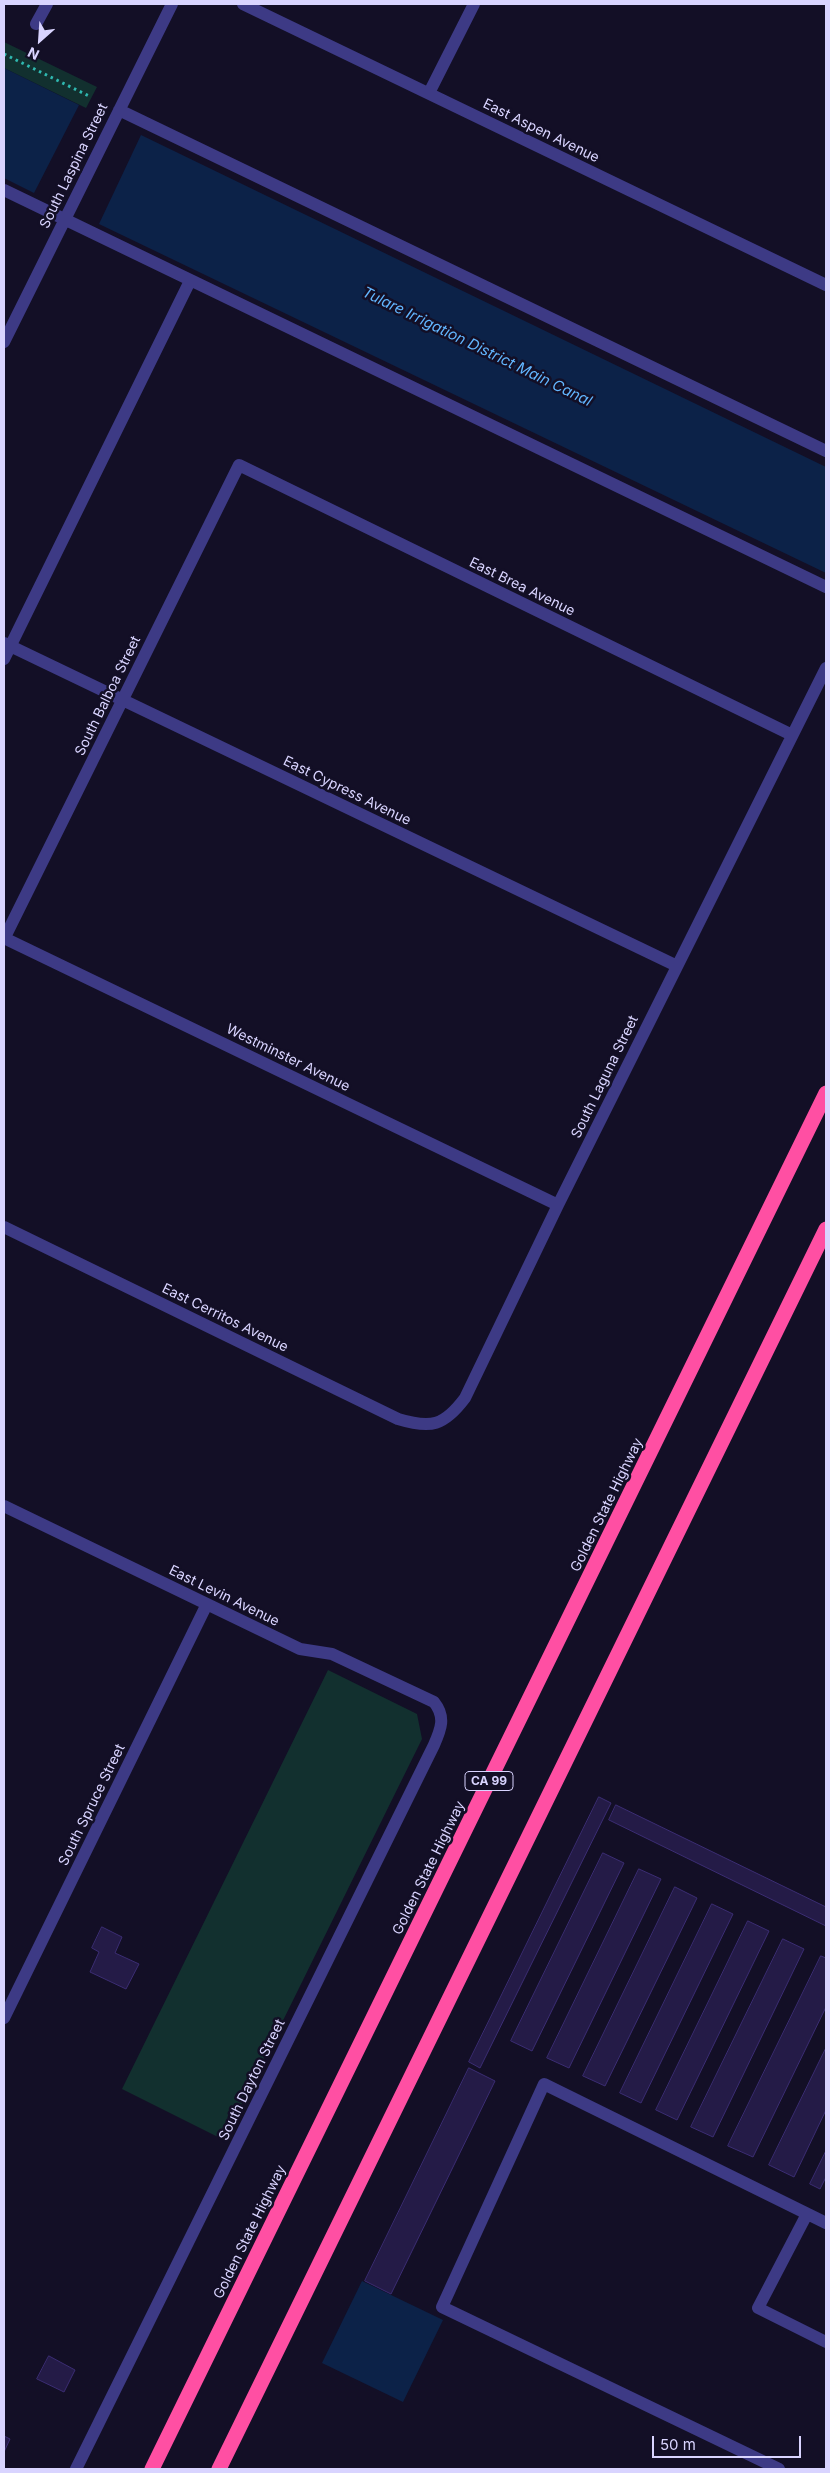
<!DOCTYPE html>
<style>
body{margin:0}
#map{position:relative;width:830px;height:2473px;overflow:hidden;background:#130f26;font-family:Inter,sans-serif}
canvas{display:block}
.frame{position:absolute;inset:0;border:5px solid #d9d4ff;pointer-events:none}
.north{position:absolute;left:15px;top:15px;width:50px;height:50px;-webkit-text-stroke:4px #130f26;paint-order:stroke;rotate:206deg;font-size:14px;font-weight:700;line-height:20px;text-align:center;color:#d9d4ff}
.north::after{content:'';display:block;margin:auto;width:18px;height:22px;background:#d9d4ff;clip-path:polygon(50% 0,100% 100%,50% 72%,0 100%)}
.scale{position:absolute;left:652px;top:2436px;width:149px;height:22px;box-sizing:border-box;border:2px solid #d9d4ff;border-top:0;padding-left:6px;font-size:15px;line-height:18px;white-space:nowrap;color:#d9d4ff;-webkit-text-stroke:4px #130f26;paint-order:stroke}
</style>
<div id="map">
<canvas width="830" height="2473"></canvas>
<div class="frame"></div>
<div class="north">N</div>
<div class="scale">50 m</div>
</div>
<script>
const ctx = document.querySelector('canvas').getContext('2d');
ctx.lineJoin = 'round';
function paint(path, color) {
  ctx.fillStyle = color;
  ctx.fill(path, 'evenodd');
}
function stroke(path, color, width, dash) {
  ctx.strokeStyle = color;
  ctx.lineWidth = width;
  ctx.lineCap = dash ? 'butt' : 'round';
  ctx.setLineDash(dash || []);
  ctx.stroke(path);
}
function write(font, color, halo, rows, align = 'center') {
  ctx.font = font + ' Inter,sans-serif';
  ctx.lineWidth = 5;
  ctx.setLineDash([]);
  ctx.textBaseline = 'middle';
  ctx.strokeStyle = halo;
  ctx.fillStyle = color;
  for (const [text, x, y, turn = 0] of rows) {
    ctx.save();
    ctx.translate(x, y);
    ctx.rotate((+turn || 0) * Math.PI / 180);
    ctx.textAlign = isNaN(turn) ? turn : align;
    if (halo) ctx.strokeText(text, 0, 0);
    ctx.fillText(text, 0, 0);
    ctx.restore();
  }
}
paint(new Path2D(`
 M4,42L97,87L86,108L4,68Z
 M328,1670L417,1714L422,1739L224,2140L122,2089Z`), '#12302f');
paint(new Path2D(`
 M4,68L79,105L34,193L4,178Z
 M141,135L826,467V573L99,224Z
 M362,2281L443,2320L403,2402L322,2363Z`), '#0c2248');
const building = new Path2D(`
 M599,1797L611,1803L480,2068L469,2062Z
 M616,1805L826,1907V1926L609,1820Z
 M603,1853L624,1863L532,2051L511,2041Z
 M639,1869L661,1879L569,2068L547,2058Z
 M675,1887L697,1898L605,2086L583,2076Z
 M712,1904L733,1914L641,2103L620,2093Z
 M748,1921L769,1931L677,2120L656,2110Z
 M102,1927L122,1937L115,1953L139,1964L126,1989L90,1972L99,1952L92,1948Z
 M783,1939L804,1949L713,2137L691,2127Z
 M821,1956L826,1958V2007L753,2157L728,2146Z
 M826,2048V2110L794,2177L769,2165Z
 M469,2068L495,2081L391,2294L365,2281Z
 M826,2151V2177L820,2189L810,2184Z
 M49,2356L75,2370L64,2392L37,2379Z
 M4,2436L10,2439L4,2452Z`);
paint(building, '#241b47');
stroke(building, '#3b2d73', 1);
stroke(new Path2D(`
 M4,54L89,96`), '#2fb8b0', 3, [2.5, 4]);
stroke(new Path2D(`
 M243,4L826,285
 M36,24L47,4
 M429,93L474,4
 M119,110L826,451
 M4,190L826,587
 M4,342L172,4
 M4,643L677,966
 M4,659L190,281
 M4,938L558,1205
 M4,939L239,465L792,735
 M4,1227L398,1419C431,1429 444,1426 465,1398L558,1205L826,668
 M4,1506L300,1649L332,1654L434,1702C446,1717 441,1729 434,1745L76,2469
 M4,2018L207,1604
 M807,2214L758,2308L826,2342
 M779,2469L442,2307L544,2084L826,2223`), '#3d3a85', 12);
stroke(new Path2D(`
 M152,2469L826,1093
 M219,2469L826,1229`), '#ff4fa3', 15);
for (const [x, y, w] of [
 [489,1781,48]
]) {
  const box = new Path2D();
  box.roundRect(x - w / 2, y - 9.5, w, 19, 4);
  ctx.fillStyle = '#130f26';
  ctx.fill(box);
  stroke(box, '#d9d4ff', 1);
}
write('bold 12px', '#d9d4ff', null, [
 ["CA 99",489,1781]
]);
write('14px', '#d9d4ff', '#130f26', [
 ["East Aspen Avenue",541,131,26],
 ["South Laspina Street",74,166,-64],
 ["East Brea Avenue",522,587,26],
 ["South Balboa Street",108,696,-64],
 ["East Cypress Avenue",347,791,26],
 ["Westminster Avenue",288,1058,26],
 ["South Laguna Street",605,1077,-64],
 ["East Cerritos Avenue",225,1318,26],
 ["Golden State Highway",607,1505,-64],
 ["East Levin Avenue",224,1596,26],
 ["South Spruce Street",92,1805,-64],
 ["Golden State Highway",429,1868,-64],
 ["South Dayton Street",252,2080,-64],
 ["Golden State Highway",250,2232,-64]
]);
write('italic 15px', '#62b6ff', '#130f26', [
 ["Tulare Irrigation District Main Canal",477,347,26]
]);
</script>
